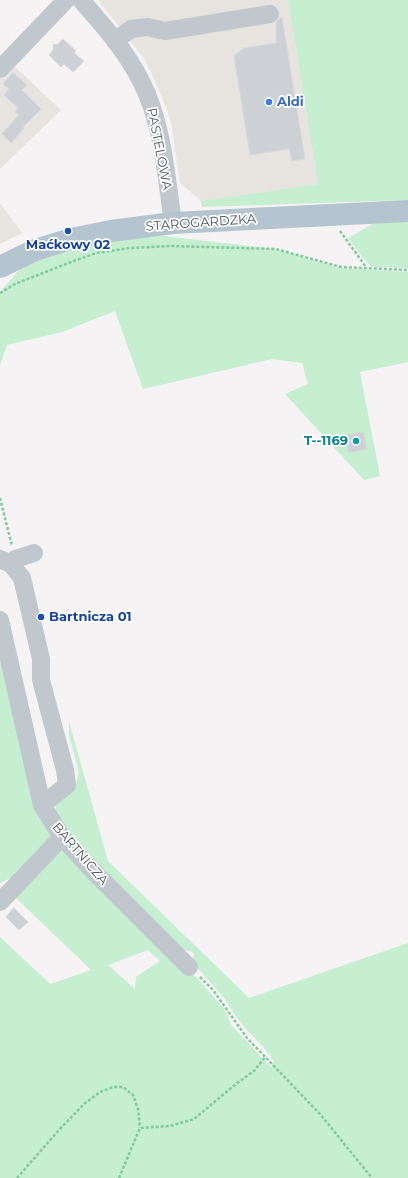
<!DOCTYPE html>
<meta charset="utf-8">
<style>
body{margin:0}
canvas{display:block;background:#f5f3f3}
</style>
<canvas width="408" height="1178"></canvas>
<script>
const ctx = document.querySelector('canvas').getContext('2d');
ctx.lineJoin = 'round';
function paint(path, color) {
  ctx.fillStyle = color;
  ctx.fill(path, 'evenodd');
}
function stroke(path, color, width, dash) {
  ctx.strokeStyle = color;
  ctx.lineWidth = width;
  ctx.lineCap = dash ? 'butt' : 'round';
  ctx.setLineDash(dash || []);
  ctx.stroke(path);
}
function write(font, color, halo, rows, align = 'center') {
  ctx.font = font + ' Montserrat,sans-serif';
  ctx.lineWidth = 3.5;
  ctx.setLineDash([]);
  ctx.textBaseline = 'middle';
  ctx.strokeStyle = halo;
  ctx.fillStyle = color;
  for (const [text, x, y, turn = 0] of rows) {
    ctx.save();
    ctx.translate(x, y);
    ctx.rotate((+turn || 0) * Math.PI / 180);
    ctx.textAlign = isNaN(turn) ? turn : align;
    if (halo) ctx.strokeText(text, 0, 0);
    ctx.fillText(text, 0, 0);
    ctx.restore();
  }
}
paint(new Path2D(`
 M98,0H288L318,184L201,201L180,183L171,122L162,97L145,60Z
 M12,64L61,110L0,169V76Z
 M0,203L22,233L0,244Z`), '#e7e4df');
paint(new Path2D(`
 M288,0H408V200L202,207L201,201L318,184Z
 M408,219V268L372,267L363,258L348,238L378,221Z
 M164,236L267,248L282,251L340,268L408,272V362L360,372L380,476L364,480L285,394L308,384L302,363L272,359L143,389L115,311L62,332L7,345L0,365V292L20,269L30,264L45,258L108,241L148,237Z
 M0,661L27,776L55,837L25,871L0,883Z
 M69,721L108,861L249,998L408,943V1178H0V937L50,984L91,970L14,896L62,846L199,980L224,1009L232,1026L271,1067L274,1061L264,1048L244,1027L235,1015L224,998L195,965L193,960L194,954L190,951L178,949L100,875L54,813L56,805L75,787L79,773L69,735ZM148,950L160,961L136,977L135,989L108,965Z`), '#c6eed1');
const building = new Path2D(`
 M282,17L305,159L292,161L289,149L250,155L234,56L244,48L276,43V23L280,18Z
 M63,39L76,51L74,53L84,61L73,72L64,64L61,67L49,55L53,50V45L58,44Z
 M13,73L27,85L22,90L41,109L23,127L24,128L11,143L2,134L19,115L15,112L18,108L4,95L9,89L3,84Z
 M363,432L367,449L349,453L345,436Z
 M14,908L28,922L19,930L6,917Z`);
paint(building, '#cdd1d5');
stroke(building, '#d7dadd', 1);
stroke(new Path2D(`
 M340,231L366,267
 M0,293L15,284L71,262L96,253L130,248L171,246L276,249L341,267L408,270
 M0,498L12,546
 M200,977L213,990L247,1038L320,1114L372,1178
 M17,1178L58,1131L84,1104L100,1092L113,1087H123L133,1095L138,1109L140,1128
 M119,1178L140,1128L170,1126L194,1119L236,1084L255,1070L266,1056`), '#80ca9d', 2.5, [3, 2]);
stroke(new Path2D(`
 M81,0C103,25 126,51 141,81C163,124 166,176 173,223
 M115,41L131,29L147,27L165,31L270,14
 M0,69L66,0
 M0,559L11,564L22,578L41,659V680L65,770L67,785L42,805
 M11,564L15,559L34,553
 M0,620L42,805L62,837L94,872L189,967
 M0,902L62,837`), '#c0c8ce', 18);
stroke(new Path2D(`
 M0,267L35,250L71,239L111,231L173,223L408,211`), '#b5c5cf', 22);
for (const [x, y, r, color] of [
 [269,102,4,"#3f7fe0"],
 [68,231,4,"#1a4fb4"],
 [356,441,4,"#0f9aa8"],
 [41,617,4,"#1a4fb4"]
]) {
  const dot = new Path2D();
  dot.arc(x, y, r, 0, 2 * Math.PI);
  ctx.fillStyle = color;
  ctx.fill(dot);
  stroke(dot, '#fff', 1.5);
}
write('bold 13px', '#366cbe', '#fff', [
 ["Aldi",277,102]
], 'left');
write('13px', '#4c585f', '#fff', [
 ["PASTELOWA",159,149,79],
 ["STAROGARDZKA",201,223,-4],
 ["BARTNICZA",80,854,49]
]);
write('bold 13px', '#164399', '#fff', [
 ["Maćkowy 02",68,245],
 ["Bartnicza 01",49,617,"left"]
]);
write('bold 13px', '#0d838f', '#fff', [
 ["T--1169",348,441]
], 'right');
</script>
